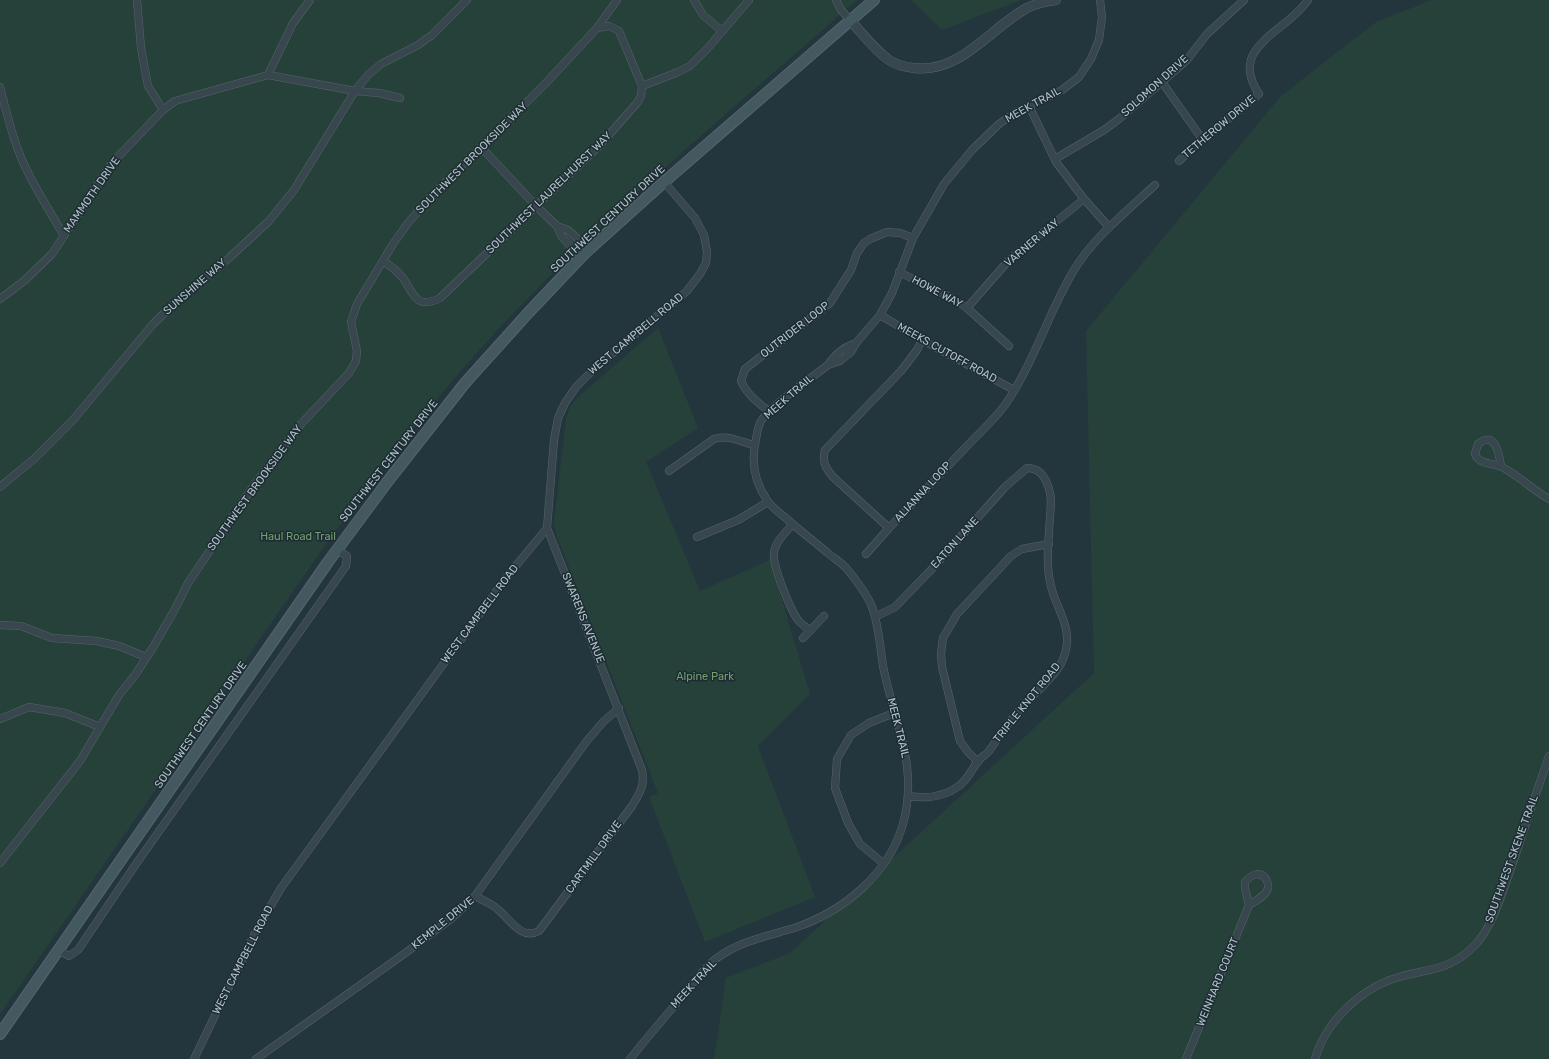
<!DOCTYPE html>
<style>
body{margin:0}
canvas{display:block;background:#23363d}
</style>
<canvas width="1549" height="1059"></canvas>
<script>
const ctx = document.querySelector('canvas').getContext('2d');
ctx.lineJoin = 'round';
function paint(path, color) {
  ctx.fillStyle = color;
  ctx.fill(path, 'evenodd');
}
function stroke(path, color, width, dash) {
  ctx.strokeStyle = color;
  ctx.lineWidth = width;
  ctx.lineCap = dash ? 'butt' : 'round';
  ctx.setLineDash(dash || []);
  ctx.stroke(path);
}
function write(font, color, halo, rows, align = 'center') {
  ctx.font = font + ' Rubik,sans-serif';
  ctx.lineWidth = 3;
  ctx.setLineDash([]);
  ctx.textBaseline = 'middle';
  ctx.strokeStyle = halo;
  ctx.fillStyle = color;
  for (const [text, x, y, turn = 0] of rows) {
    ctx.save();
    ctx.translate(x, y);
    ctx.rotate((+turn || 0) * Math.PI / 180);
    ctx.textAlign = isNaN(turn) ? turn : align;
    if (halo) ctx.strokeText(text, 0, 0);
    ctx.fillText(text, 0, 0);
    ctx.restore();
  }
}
paint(new Path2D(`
 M0,0H857C726,115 590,226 474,356C389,451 317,556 245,661C163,779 82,896 0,1014Z
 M911,0H1021L942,30Z
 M1432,0H1549V1059H714L726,978L790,953L1094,673L1086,331L1281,96L1376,22Z
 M658,328L698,428L646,462L700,591L770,560L810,694L758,746L815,897L705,942L649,797L658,793L556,534L554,522L566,419L570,407L578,397Z`), '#26403a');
const minor = new Path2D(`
 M137,0L141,48L148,86L163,110
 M694,0L703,15L722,31
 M836,0L841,10L850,20
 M268,75L293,23L310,0
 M1162,82L1202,139
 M642,86L678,72L690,66L707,49L749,0
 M0,87C6,110 11,133 20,155C31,183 49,209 64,236
 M1029,106L1056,162L1084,199L1109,227
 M482,148L536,206L557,226L568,230L583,244L585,253
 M1055,159L1104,130L1119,119L1186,61L1207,34L1244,0
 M1179,161L1202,139L1232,116L1259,94C1227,46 1286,33 1308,0
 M557,226L562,237L575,251L585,253
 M383,261C391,266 397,271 403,278C414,294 416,310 440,298L600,145L637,103L641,96L642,86L619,31L609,26L597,28
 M899,272L950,297L967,308L1009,346
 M0,299L24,281L52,254L111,164L163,110L175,101L268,75L355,91L379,93L400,98
 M967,308L1009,260L1084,199
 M880,315L933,346L1014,390
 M922,340L917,350L901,371L825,450C822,461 825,467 832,476L889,528C916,500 942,472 968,445C980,432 995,419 1005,405C1034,363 1048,313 1074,270C1094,237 1127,211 1155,185
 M828,365C835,354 843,347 856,343
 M769,411C759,404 746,393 741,381L745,369L830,303L851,270L857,253L864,243L870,239L887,232L900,233L913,238
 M1501,466C1499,453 1495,430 1478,444L1475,454C1480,466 1493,462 1502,467C1519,476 1533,490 1549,499
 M669,471L714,439C727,434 741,442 754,445
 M0,487L35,458L73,420L153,324L176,302L229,258L269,221L294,190L355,91L368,75L381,64L418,45L432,35L467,0
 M793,524C786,532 775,542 774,553C772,565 790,609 798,620C801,624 806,627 810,631
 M697,537L738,520L768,502
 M866,554L889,528
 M875,617L895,607L930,571L1005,487L1027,468C1040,468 1046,478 1049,489C1052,498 1051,507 1050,516C1049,539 1045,564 1051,586C1055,605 1069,623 1067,644C1066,651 1063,661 1059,667C1046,686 1026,700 1012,719C1004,729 997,740 989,751C986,755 981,757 978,761C972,769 968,779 960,785C945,797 927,799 908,796
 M0,625L21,626L52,638L97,641L119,646L146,657
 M803,638L824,616
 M0,719L29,707L65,713L100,727
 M978,762L968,752L960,741L942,667L941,653L943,638L957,614L1011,556L1022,549L1049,544
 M0,863L80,761L119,695L135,675L152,649L174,611L188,583L252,488L301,424L349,373L356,361L357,351L351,322L357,304L393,244L408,223L433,194L544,85L597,28L617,0
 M883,863L860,844L848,823L835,788L837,759L851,735L869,723L894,713
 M475,896C482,900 489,903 495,907C509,917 520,941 539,931L632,806C640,792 645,786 642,770L547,528
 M58,950L69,956L78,950L136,864L346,566L347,556L337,550
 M194,1059L254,935L281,888L505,579L547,528L554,440L558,418L565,403L576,387L596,367L687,291L700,274L706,263L707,252L704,235L695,218L664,182
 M256,1059L404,954L452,918L475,896L586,742L603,722L619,708
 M630,1059C646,1039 663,1019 680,999C691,985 703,969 717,958C740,941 768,936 794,928C843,912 889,874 903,824C919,766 894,722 883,666C880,647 879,626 872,607C867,594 856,580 847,569C842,563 835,559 829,554C815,542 800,531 787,519C780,513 771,507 767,500C754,481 751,460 756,439C757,433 758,426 761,421C774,403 810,379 828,365L840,361L851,352L856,343L880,315L892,293L913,238L944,184L972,150L999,124L1016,112L1062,90L1079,77L1091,59L1099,40L1102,17L1100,0
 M1186,1059L1249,905C1255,901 1266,896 1268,888C1269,885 1267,882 1266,879C1260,870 1251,875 1245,882V888L1249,905
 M1315,1059C1326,1021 1361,988 1399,977C1430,968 1450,971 1475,945C1495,924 1504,886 1514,860C1525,825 1537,791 1549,756`);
const tertiary = new Path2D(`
 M850,20C863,34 873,49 889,60C896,65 906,67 914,68C960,74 990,28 1027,8C1035,4 1047,1 1056,0`);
const secondary = new Path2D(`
 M0,1034L328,562L388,481L465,383L529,312L585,253L664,182L874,0`);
stroke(minor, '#55656b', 8);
stroke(tertiary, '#55656b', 10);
stroke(secondary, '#55656b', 12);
stroke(minor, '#37474d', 7);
stroke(tertiary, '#37474d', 9);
stroke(secondary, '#445860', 10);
write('11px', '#b2c2c9', '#1c2c32', [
 ["SOLOMON DRIVE",1155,86,-42],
 ["MEEK TRAIL",1033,105,-29],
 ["TETHEROW DRIVE",1219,127,-40],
 ["SOUTHWEST BROOKSIDE WAY",472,158,-45],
 ["SOUTHWEST LAURELHURST WAY",549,193,-44],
 ["MAMMOTH DRIVE",92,195,-55],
 ["SOUTHWEST CENTURY DRIVE",608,219,-43],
 ["VARNER WAY",1032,243,-40],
 ["SUNSHINE WAY",195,287,-41],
 ["HOWE WAY",937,292,28],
 ["OUTRIDER LOOP",795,330,-38],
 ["WEST CAMPBELL ROAD",636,334,-40],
 ["MEEKS CUTOFF ROAD",947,353,29],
 ["MEEK TRAIL",789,397,-41],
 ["SOUTHWEST CENTURY DRIVE",389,461,-52],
 ["SOUTHWEST BROOKSIDE WAY",255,488,-54],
 ["ALIANNA LOOP",923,492,-47],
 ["EATON LANE",955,543,-48],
 ["WEST CAMPBELL ROAD",480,614,-53],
 ["SWARENS AVENUE",583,618,68],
 ["TRIPLE KNOT ROAD",1027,703,-51],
 ["SOUTHWEST CENTURY DRIVE",201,725,-55],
 ["MEEK TRAIL",898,728,76],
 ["CARTMILL DRIVE",594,857,-54],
 ["SOUTHWEST SKENE TRAIL",1512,859,-70],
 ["KEMPLE DRIVE",443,923,-39],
 ["WEST CAMPBELL ROAD",243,960,-63],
 ["WEINHARD COURT",1218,982,-68],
 ["MEEK TRAIL",694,984,-47]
]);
write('11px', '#749f70', '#1c2c32', [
 ["Haul Road Trail",298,537],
 ["Alpine Park",705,677]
]);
</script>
